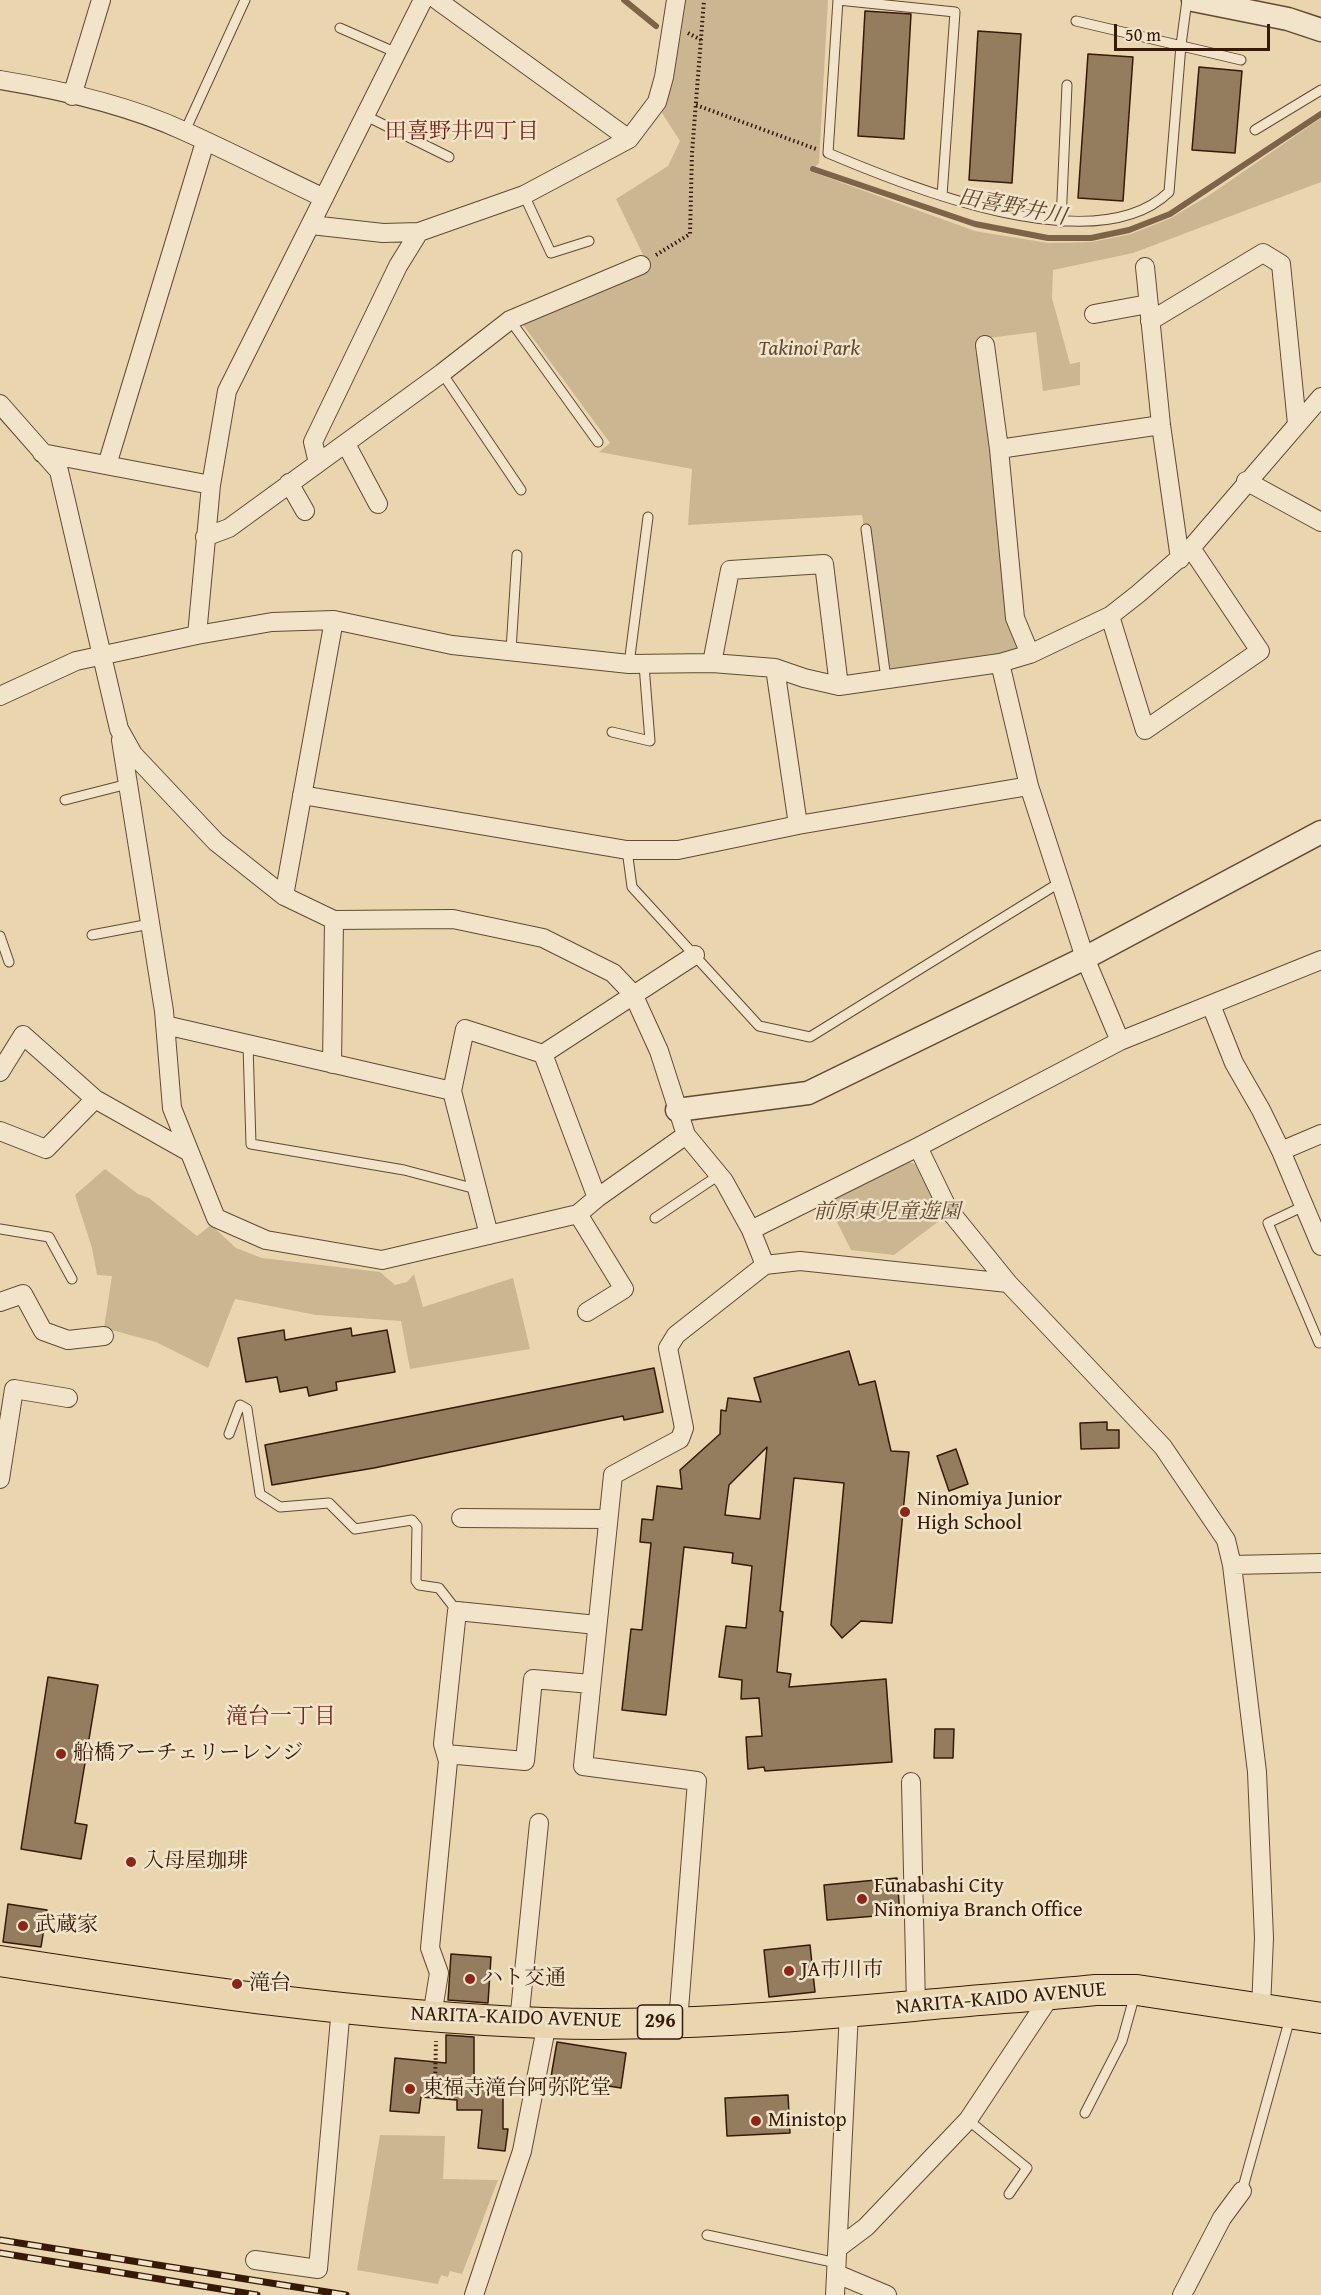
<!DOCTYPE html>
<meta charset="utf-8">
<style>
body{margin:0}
#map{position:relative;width:1321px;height:2295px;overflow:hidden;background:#ead6ae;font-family:"Gentium Book Plus",serif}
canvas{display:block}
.scale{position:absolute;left:1114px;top:24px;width:156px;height:27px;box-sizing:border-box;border:3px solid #361a07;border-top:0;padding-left:8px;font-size:18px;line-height:21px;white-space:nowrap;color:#361a07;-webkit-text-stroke:4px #f1e4ca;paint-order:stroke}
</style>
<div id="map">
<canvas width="1321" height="2295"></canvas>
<div class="scale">50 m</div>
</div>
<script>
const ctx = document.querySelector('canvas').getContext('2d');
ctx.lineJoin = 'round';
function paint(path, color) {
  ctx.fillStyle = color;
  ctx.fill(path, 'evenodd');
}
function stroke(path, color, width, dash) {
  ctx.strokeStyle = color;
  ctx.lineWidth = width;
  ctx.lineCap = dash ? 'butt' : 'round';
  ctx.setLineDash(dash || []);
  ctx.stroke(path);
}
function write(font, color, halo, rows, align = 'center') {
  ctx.font = font + ' "Gentium Book Plus","Noto Serif JP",serif';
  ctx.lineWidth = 5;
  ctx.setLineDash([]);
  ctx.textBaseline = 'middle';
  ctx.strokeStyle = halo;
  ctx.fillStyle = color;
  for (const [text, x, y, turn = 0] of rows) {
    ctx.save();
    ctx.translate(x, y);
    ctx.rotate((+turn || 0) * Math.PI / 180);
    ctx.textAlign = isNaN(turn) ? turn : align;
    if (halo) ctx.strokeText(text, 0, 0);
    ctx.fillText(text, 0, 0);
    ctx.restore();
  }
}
paint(new Path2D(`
 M684,0H828L819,163L813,169L812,172L975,231L1048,243L1092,242L1131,234L1171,218L1211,194L1321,118V182L1133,253L1053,270L1052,298L1070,364L1080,362V385L1043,391L1036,332L981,339L1018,657L886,679L862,515L688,525L692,469L599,452L610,443L521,322L649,267L616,199L668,166L680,141L662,113Z
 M906,1161L915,1164L943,1218L894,1255L851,1250L827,1202Z
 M105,1169L138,1194L149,1198L197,1236L211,1225L236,1248L262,1258L380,1272L395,1285L407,1282L414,1274L423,1307L513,1278L530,1349L410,1369L401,1321L316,1315L235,1299L208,1368L156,1342L104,1328L112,1276L97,1275L92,1248L75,1195Z
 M380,2135L445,2136L443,2179L498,2180L462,2274L450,2271L448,2277L441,2275L438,2284L357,2270Z`), '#cbb692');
stroke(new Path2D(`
 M624,0L656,26
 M813,169L975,224L1048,238H1091L1129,230L1170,214L1321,114`), '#7d6449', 6);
const building = new Path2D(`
 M865,11L911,14L904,139L858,136Z
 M978,31L1021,34L1012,183L969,180Z
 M1088,54L1133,57L1123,201L1078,198Z
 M1199,67L1242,71L1235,153L1192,150Z
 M351,1328L352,1336L387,1330L395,1372L336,1382L337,1390L309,1396L307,1387L280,1392L277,1377L246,1382L238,1338L284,1330L285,1340Z
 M849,1351L859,1385L875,1381L891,1451L909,1452L892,1623L861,1621L842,1638L831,1625L844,1483L794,1478L780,1611L783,1612L777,1672L791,1674L789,1687L886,1679L892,1762L765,1771L764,1767L748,1769L746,1737L762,1736L759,1698L741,1699L742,1680L719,1677L726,1626L746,1628L752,1566L732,1563L733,1553L684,1547L666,1715L622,1710L631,1629L642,1630L651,1543L640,1542L642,1519L653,1520L657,1486L682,1489L680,1470L720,1434L721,1410L726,1411L728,1398L761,1402L754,1378ZM767,1447L760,1519L725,1515L729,1485Z
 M654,1368L663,1412L624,1420L623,1416L374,1468L272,1485L265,1445Z
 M1107,1422V1430H1119V1448L1081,1449L1080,1423Z
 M956,1449L968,1484L949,1491L937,1456Z
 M48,1677L98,1685L75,1823L87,1825L81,1859L21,1849Z
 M935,1729H954L953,1758H934Z
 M897,1878L900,1914L827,1920L824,1885Z
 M8,1904L47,1910L41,1947L3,1942Z
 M810,1945L815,1992L769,1997L764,1950Z
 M451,1954L491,1957L488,2003L448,2000Z
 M446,2035L474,2037V2086H503V2129H508L505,2151L478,2148L482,2110H457V2100L421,2097L419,2113L390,2111L395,2058L446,2063Z
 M557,2042L626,2053L621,2088L551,2077Z
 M788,2095L790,2133L727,2136L725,2098Z`);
paint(building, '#947c5e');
stroke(building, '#361a07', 1.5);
const service = new Path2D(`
 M838,0L828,153C909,187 1095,263 1169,192L1181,45L1187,0
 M838,0L955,12L942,196
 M1076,21L1241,60
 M340,28L397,53
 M366,116L449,157
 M1255,130L1321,90
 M185,131L245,0
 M524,195L551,253L589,241
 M1061,222L1067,85
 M510,320L598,442
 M442,373L521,490
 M866,529L886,679
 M511,650L517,555
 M629,664L648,517
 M612,732L650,741L644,665
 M65,800L128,784
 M627,850L632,887L759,1026L810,1037L1059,883
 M92,935L150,924
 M0,936L9,962
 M248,1045L251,1144L404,1170L476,1189
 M1304,1206L1268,1223L1319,1343L1321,1342
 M655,1218L719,1175
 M0,1229L49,1237L72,1279
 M229,1434L240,1405L247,1409L260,1494L280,1507L329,1503L355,1529L412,1520L417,1526L416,1581L419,1585L439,1588L457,1611
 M1085,2113L1122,2041L1135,1994
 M968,2120L1027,2168L1009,2194
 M1242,2191L1290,2018
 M707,2235L837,2263`);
const minor = new Path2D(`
 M437,0L629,139
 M0,80C61,90 128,105 184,131C231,152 277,176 324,198
 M72,96L101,0
 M311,225L383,233L419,232L524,195L629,139L657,102L664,77L676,0
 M1145,267L1161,425L1180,559
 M1094,314L1148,304
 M1150,321L1263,253L1281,264L1297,424
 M985,345L999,449L1015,618L1030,654
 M0,404L59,471L119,729L133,754L216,842L284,896L334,920L453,919L543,938L613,973L633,994L659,1051L686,1135L724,1181L751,1230L765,1265
 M346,444L378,504
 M999,449L1161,425
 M42,453L211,485
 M318,463L313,442L398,266L419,232
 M107,465L205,142
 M1246,481L1321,522
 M289,483L305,511
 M205,537L229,528L442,373L510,320L641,265
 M1110,616L1145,730L1260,651L1191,548
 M197,635L211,485L227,391L423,0
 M712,663L730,570L824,564L839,686
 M1000,663L1029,786L1085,958L1120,1041
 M775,668L798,825
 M0,696L76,661L197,635L272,622L334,620L452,645L629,664L712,663L775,668L804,678L839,686L1000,663L1030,654L1110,616L1138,594L1191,548L1321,397
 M121,740L164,1011L172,1108L216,1218L266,1240L382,1260L578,1214L597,1198L686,1135
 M302,795L627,850H678L798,825L1029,786
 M284,896L334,620
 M1211,1005L1234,1063L1261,1110L1281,1151
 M165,1025L452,1091
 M543,1054L695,955
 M332,1064L334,920
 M0,1072L23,1035L95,1099L189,1152
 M0,1131L46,1149L95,1099
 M1321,1134L1281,1151L1321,1246
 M918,1147L948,1209L1008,1283
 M578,1214L624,1289L587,1312
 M751,1230L918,1147L1120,1041L1321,960
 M489,1235L452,1091L465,1029L543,1054L597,1198
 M0,1302L23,1294L43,1331L68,1340L104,1336
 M0,1479L14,1389L68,1398
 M461,1518L608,1519
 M1232,1565L1321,1563
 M446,1754L525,1761L533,1679L591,1684
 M911,1782L916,2006
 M432,2016L439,1973L430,1948L448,1761L443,1744L457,1611L597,1625
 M519,2022L539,1823
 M678,2022L697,1781L583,1766L613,1475L680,1439L684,1428L668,1348L676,1335L765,1265L800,1261L1008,1283L1163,1447L1226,1540L1232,1565L1257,1772L1264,1938L1261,2008
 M838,2248L866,2227L968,2120L1051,1995
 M255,2260L318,2269L341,2007
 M837,2274L887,2295
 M474,2295L522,2151L547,2023
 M835,2295L849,2012
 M1182,2295L1222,2218L1242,2191`);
const tertiary = new Path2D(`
 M1193,0L1288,19L1321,30
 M677,1110L808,1093L1085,958L1321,832`);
const trunk = new Path2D(`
 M0,1961C180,1989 362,2016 544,2023C668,2027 791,2017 914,2006C975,2000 1036,1996 1096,1990H1137L1321,2018`);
stroke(service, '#634931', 11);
stroke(minor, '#634931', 20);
stroke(tertiary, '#634931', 25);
stroke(trunk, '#361a07', 32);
stroke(new Path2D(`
 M688,33L701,40
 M696,105L816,149
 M656,255L690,234L692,153L704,0
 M432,2087L435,2088L436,2041`), '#361a07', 4, [1.5, 3]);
stroke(service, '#f1e4ca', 9);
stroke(minor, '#f1e4ca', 18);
stroke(tertiary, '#f1e4ca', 22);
stroke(trunk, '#ead6ae', 30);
const rail = new Path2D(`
 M0,2240L346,2295
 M0,2253L257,2295`);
stroke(rail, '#361a07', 7);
stroke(rail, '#f1e4ca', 4.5, [14]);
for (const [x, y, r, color] of [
 [905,1512,6,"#8f2418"],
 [61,1754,6,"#8f2418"],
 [131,1862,6,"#8f2418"],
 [862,1899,6,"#8f2418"],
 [23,1926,6,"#8f2418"],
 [789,1971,6,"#8f2418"],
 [470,1979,6,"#8f2418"],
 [237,1984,6,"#8f2418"],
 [410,2089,6,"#8f2418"],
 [756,2121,6,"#8f2418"]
]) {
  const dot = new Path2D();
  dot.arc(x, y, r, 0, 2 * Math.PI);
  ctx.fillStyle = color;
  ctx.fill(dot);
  stroke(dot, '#f1e4ca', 2);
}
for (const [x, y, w] of [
 [660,2022,45]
]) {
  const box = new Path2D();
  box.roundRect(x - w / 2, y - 17, w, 34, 4.5);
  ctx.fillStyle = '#f1e4ca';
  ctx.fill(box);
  stroke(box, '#361a07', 1.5);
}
write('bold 20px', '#361a07', null, [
 ["296",660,2022]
]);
write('italic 21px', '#634931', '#f1e4ca', [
 ["Takinoi Park",809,350],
 ["前原東児童遊園",887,1213]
]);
write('21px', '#361a07', '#f1e4ca', [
 ["Ninomiya Junior",917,1500],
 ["High School",917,1524],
 ["船橋アーチェリーレンジ",73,1754],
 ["入母屋珈琲",143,1862],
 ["Funabashi City",874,1887],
 ["Ninomiya Branch Office",874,1911],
 ["武蔵家",35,1926],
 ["JA市川市",801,1971],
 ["ハト交通",482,1979],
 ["滝台",249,1984],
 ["東福寺滝台阿弥陀堂",422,2089],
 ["Ministop",768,2121]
], 'left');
write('21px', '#361a07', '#f1e4ca', [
 ["NARITA-KAIDO AVENUE",1001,1999,-5],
 ["NARITA-KAIDO AVENUE",516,2018,2]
]);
write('22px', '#7a1f14', '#f1e4ca', [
 ["田喜野井四丁目",462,132],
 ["滝台一丁目",281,1717]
]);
write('italic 22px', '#60452e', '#f1e4ca', [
 ["田喜野井川",1012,208,11]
]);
</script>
